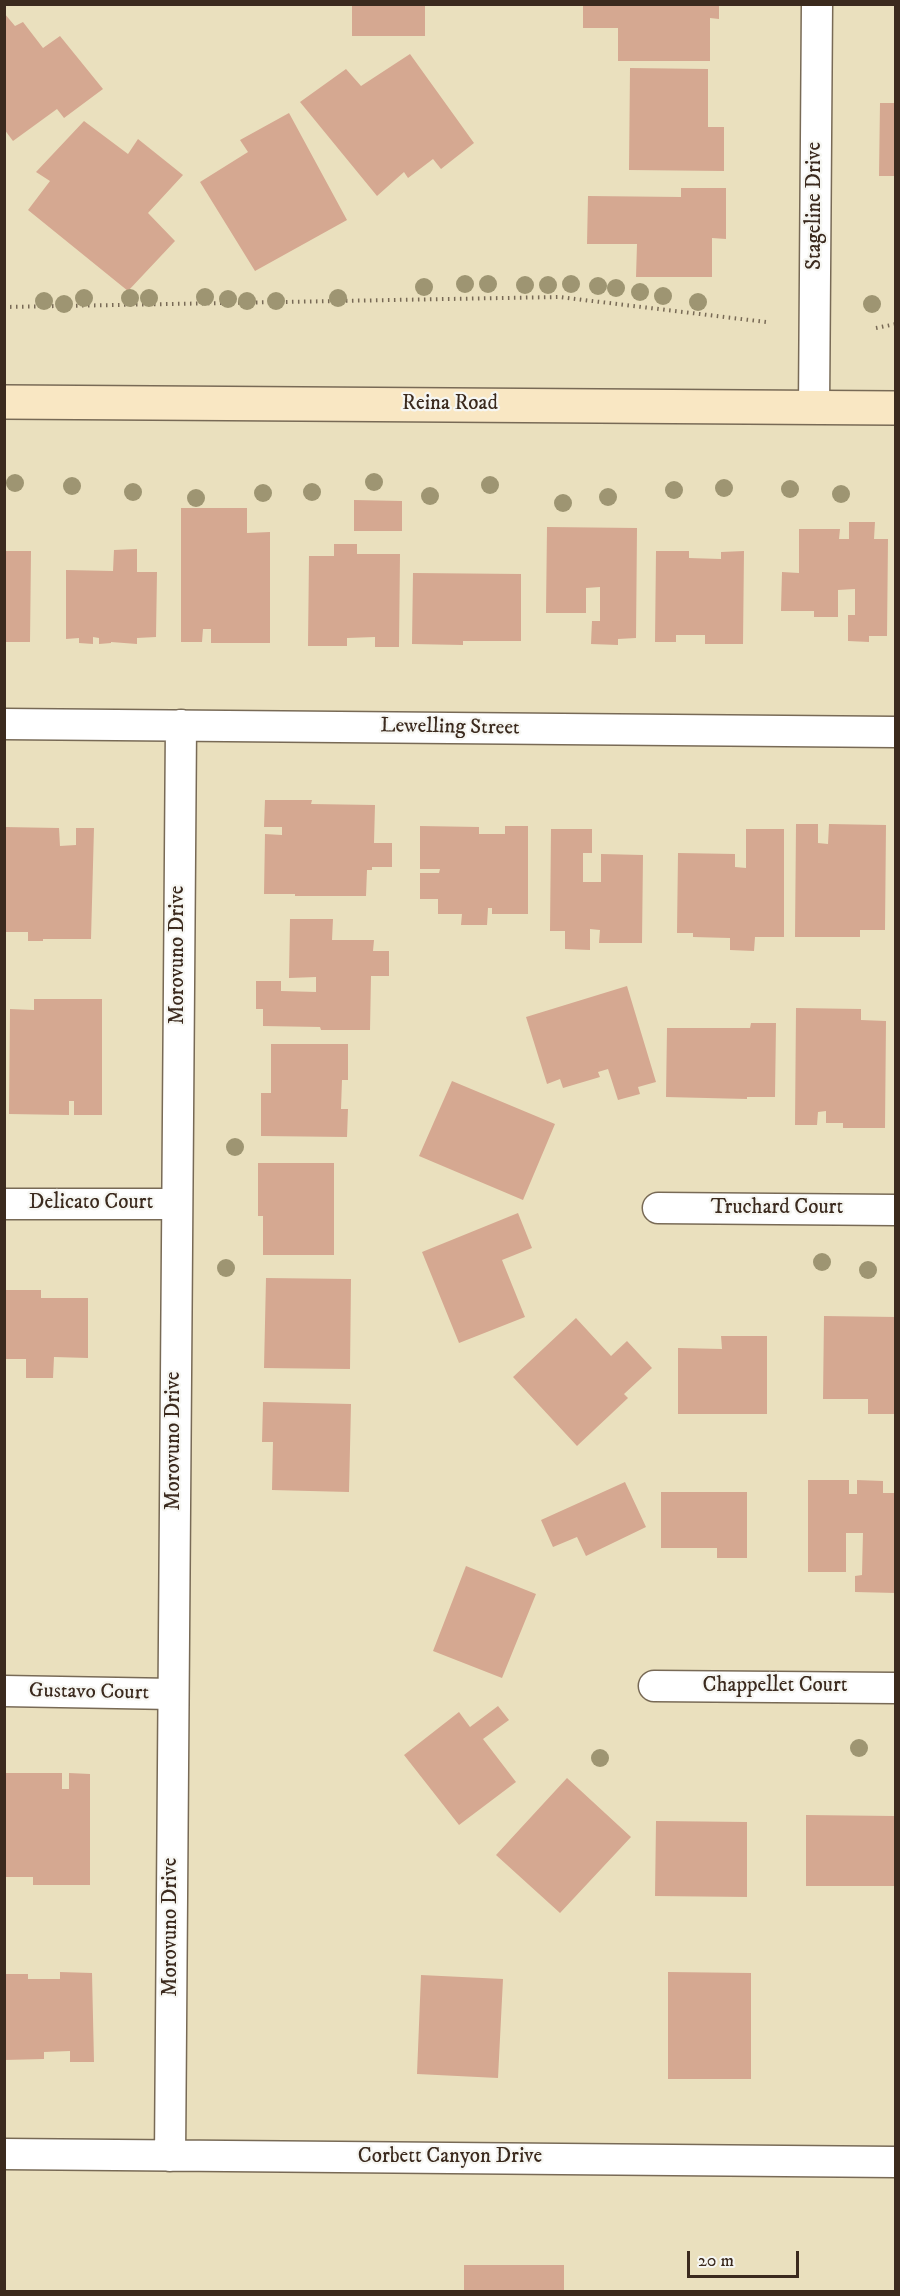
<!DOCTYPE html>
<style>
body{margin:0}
#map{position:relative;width:900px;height:2296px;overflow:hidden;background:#eae0be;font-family:"IM FELL DW Pica",serif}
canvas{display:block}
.frame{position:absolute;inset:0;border:6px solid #3b2a1e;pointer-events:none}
.scale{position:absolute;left:687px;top:2251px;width:112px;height:27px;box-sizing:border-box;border:3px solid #3b2a1e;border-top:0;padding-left:8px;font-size:18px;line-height:21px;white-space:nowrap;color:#3b2a1e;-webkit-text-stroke:4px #f6f6f2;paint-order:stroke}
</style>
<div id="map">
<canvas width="900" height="2296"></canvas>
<div class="frame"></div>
<div class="scale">20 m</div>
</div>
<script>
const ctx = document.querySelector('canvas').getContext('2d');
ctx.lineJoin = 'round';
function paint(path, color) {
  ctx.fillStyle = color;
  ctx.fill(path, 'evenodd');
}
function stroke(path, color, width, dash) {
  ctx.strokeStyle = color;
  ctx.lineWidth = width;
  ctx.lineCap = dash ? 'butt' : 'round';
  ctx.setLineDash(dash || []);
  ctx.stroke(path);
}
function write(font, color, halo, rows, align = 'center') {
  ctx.font = font + ' "IM FELL DW Pica",serif';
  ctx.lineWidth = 4.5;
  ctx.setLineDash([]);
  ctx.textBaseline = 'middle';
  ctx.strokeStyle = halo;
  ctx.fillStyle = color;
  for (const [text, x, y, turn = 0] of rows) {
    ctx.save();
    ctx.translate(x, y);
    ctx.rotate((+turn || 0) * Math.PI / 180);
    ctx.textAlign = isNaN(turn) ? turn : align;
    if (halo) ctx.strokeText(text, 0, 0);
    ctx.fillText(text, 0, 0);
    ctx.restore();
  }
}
paint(new Path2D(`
 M352,4H425V36H352Z
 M583,4H719V19L710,18V61H618V28H583Z
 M4,13L15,26L23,22L43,48L60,36L103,89L64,118L57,109L13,141L4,129Z
 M410,54L474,143L441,169L433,159L408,178L404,172L377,196L300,102L346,69L361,86Z
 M630,68L708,69V127H724V171L629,170Z
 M880,103H896V176H879Z
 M289,113L347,220L255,271L200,182L248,152L240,140Z
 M84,121L128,154L138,139L183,175L148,213L175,241L128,291L28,210L50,181L36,172Z
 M681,188H726V239L712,238V277H636L637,244H587L588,196L681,197Z
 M354,500L402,501V531H354Z
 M181,508H247V533L270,532V643H211V629H203L202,642H181Z
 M849,522H875L874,539H888L887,636H869V642L848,641V615H855V589L838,590V617H814V611H781L782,572L799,573V529H840L839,539H849Z
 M547,527L637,528L636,638L618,639V645L591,644L592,621H600V587L586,588V613H546Z
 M334,544H357V554H400L399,647H375V637L347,638V646H308L309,556H334Z
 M137,549V572H157L156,637L137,638V644L111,642V643L99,644V638L93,637V644L79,643V638L66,639V570L113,571L114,550Z
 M5,551H31L30,642H4Z
 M656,551H689V558L721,559V552L744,551L743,644H705V635H676V642H655Z
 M413,573L521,574V641H463V645L412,644Z
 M265,800H312L311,804L375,805L374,843H392V867H372V870H367L366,896H295V894H264L265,834L282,835V827H264Z
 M796,824H818V843L828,844L829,824L886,825L885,930H860V937H795Z
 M420,826L479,827V834H505V826H528V914H492V908H488L487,925H461L462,914H438V899H420V873H439L440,869H420Z
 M4,827L59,828L60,846L76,845V828H94L91,939H43V941H28V932H4Z
 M551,829H592V853H583V882H601V854L643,855L642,943H599L600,930L590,929V950L565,949V931H550Z
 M746,829H784V937H755L754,951L730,950V938L693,937V933H677L678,853L735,854V867L746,868Z
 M290,919H333L332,940H374L373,951H389V976H371L370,1030H321L320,1027L263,1026V1009H256V981H281V991L316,992V977L289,978Z
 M627,986L656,1082L638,1087L640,1094L618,1100L608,1069L598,1072L600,1077L563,1088L560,1079L547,1084L526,1017Z
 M34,999H102V1115H74V1101H69V1115L9,1114L10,1009L34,1010Z
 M796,1008L861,1009V1020L886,1021L885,1128H843V1123H826V1111L818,1112L817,1125H795Z
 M751,1023H776L775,1097H747V1099L666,1097L667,1028H750Z
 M271,1044H348V1080H342L341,1109H348L347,1137L261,1136V1093H271Z
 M452,1081L555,1124L523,1200L419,1156Z
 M258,1163H334V1255H263V1216H258Z
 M518,1213L532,1248L502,1260L525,1317L459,1343L422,1252Z
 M266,1278L351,1279L350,1369L264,1368Z
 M4,1290H41V1298H88V1358L54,1357L53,1378H26V1359H4Z
 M824,1316L896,1317V1414H868V1399H823Z
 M576,1318L611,1356L627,1341L652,1368L624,1394L628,1398L577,1446L513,1377Z
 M721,1336H767V1414H678V1348L722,1349Z
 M263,1402L351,1404L349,1492L272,1490L273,1442H262Z
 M808,1480H849V1494H857V1480L883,1481V1493H896V1593L855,1592V1576L862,1575L863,1533H846V1572H808Z
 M625,1482L646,1527L586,1556L577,1537L553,1547L541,1520Z
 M661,1492H747V1558H717V1548H661Z
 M466,1566L536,1594L502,1678L433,1651Z
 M498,1706L509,1720L483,1739L516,1782L459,1825L404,1755L459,1712L470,1727Z
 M4,1773H62V1789H69V1773L90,1774V1885H33V1877H4Z
 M567,1778L631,1837L560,1913L496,1855Z
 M806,1815L894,1816V1886H806Z
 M656,1821L747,1822V1897L655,1896Z
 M60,1972L92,1973L94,2062H70V2051L44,2052V2059L4,2060V1974H28V1979H60Z
 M668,1972L751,1973V2079H668Z
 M421,1975L503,1979L498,2078L417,2074Z
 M464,2265H564V2292H464Z`), '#d5a891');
const street = new Path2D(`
 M814,408L817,4
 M4,724L896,732
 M4,1204H177
 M658,1208L896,1210
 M654,1686L896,1688
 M4,1691L173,1694
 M4,2154L896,2162
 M170,2156L181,725`);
const secondary = new Path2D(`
 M4,402L896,408`);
stroke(street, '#786a56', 33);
stroke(secondary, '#786a56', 36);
stroke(new Path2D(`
 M4,307L559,297L766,322
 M876,328L896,324`), '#786a56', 4, [1.5, 4.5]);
stroke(street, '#fff', 30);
stroke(secondary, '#f9e7c3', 33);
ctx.fillStyle = '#9e9572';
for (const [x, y] of [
 [465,284],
 [488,284],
 [571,284],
 [525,285],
 [548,285],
 [598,286],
 [424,287],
 [616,288],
 [640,292],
 [663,296],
 [205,297],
 [84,298],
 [130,298],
 [149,298],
 [338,298],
 [228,299],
 [44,301],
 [247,301],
 [276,301],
 [698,302],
 [64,304],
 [872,304],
 [374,482],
 [15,483],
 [490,485],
 [72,486],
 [724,488],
 [790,489],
 [674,490],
 [133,492],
 [312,492],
 [263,493],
 [841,494],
 [430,496],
 [608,497],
 [196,498],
 [563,503],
 [235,1147],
 [822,1262],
 [226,1268],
 [868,1270],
 [859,1748],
 [600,1758]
]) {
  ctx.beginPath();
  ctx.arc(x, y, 9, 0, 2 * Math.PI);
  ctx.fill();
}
write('21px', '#3b2a1e', '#f6f6f2', [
 ["Stageline Drive",816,206,-90],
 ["Reina Road",450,405],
 ["Lewelling Street",450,728,1],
 ["Morovuno Drive",179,955,-90],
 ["Delicato Court",91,1204],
 ["Truchard Court",777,1209],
 ["Morovuno Drive",175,1441,-90],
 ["Chappellet Court",775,1687],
 ["Gustavo Court",89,1693,1],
 ["Morovuno Drive",172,1927,-90],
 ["Corbett Canyon Drive",450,2158]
]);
</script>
